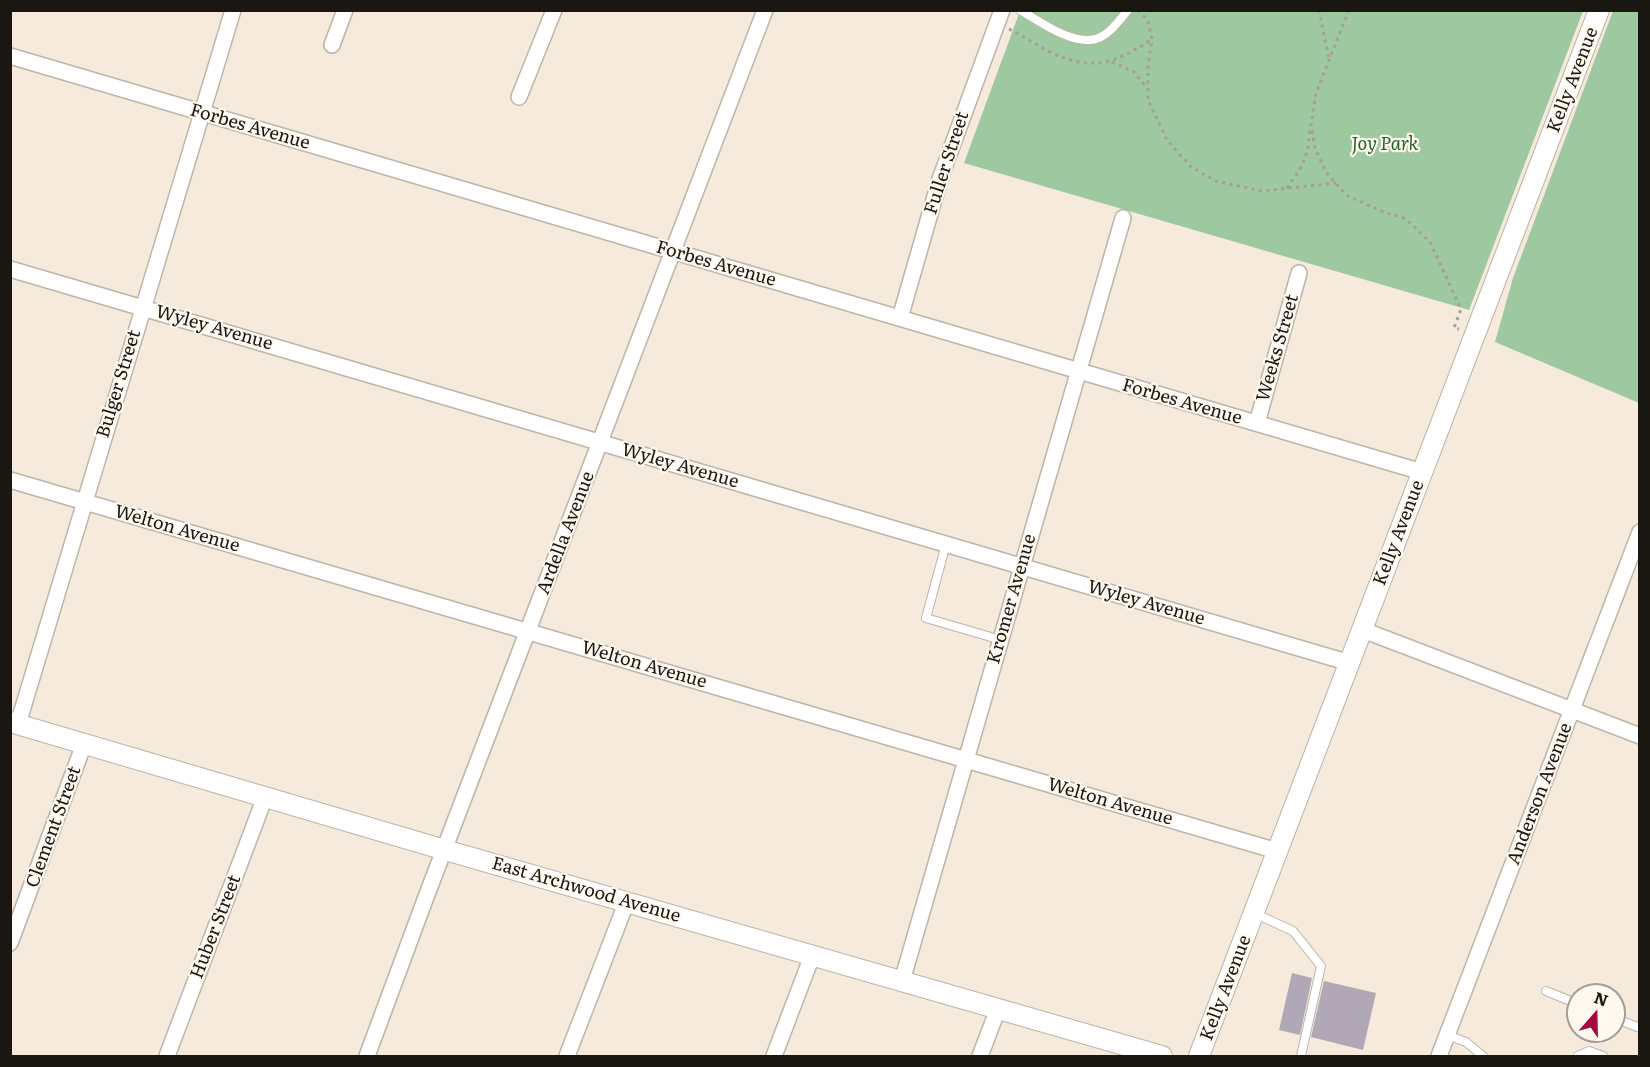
<!DOCTYPE html>
<style>
body{margin:0}
#map{position:relative;width:1650px;height:1067px;overflow:hidden;background:#f5eadb;font-family:Literata,serif}
canvas{display:block}
.frame{position:absolute;inset:0;border:12px solid #1a1611;pointer-events:none}
.north{position:absolute;left:1566px;top:983px;width:60px;height:60px;box-sizing:border-box;background:#fff8ef;border:2px solid #a39e96;border-radius:50%;rotate:20deg;font-size:16px;font-weight:700;line-height:24px;text-align:center;color:#1a1611}
.north::after{content:'';display:block;margin:auto;width:21px;height:27px;background:#a50b3f;clip-path:polygon(50% 0,100% 100%,50% 72%,0 100%)}
</style>
<div id="map">
<canvas width="1650" height="1067"></canvas>
<div class="frame"></div>
<div class="north">N</div>
</div>
<script>
const ctx = document.querySelector('canvas').getContext('2d');
ctx.lineJoin = 'round';
function paint(path, color) {
  ctx.fillStyle = color;
  ctx.fill(path, 'evenodd');
}
function stroke(path, color, width, dash) {
  ctx.strokeStyle = color;
  ctx.lineWidth = width;
  ctx.lineCap = dash ? 'butt' : 'round';
  ctx.setLineDash(dash || []);
  ctx.stroke(path);
}
function write(font, color, halo, rows, align = 'center') {
  ctx.font = font + ' Literata,serif';
  ctx.lineWidth = 4.5;
  ctx.setLineDash([]);
  ctx.textBaseline = 'middle';
  ctx.strokeStyle = halo;
  ctx.fillStyle = color;
  for (const [text, x, y, turn = 0] of rows) {
    ctx.save();
    ctx.translate(x, y);
    ctx.rotate((+turn || 0) * Math.PI / 180);
    ctx.textAlign = isNaN(turn) ? turn : align;
    if (halo) ctx.strokeText(text, 0, 0);
    ctx.fillText(text, 0, 0);
    ctx.restore();
  }
}
paint(new Path2D(`
 M1020,11H1583L1469,310L964,163Z
 M1613,11H1639V403L1495,342L1513,278Z`), '#9ec89f');
paint(new Path2D(`
 M1292,973L1312,978L1300,1035L1279,1030Z
 M1324,981L1376,993L1363,1050L1311,1037Z`), '#b0a8b7');
const service = new Path2D(`
 M1020,10C1041,22 1071,45 1096,39C1109,35 1119,21 1128,10
 M946,544L926,618L1001,640
 M1256,914L1293,931L1321,966L1301,1056
 M1546,991L1578,1004
 M1614,1018L1640,1028
 M1447,1035L1466,1042L1483,1056
 M1578,1056L1589,1051L1603,1056`);
const minor = new Path2D(`
 M332,45L345,10
 M10,56L1422,472
 M519,97L554,10
 M10,269L1350,663
 M900,318L940,179L1002,10
 M1257,423L1299,273
 M10,480L1277,851
 M1363,630L1640,736
 M18,724L233,10
 M10,943L84,744
 M902,981L1123,218
 M167,1056L265,797
 M367,1056L426,897L765,10
 M567,1056L627,901
 M774,1056L812,956
 M980,1056L998,1009
 M1439,1056L1640,532`);
const secondary = new Path2D(`
 M10,722L445,850L1162,1056
 M1199,1056L1599,10`);
stroke(service, '#bfb4a6', 10);
stroke(minor, '#bfb4a6', 18);
stroke(secondary, '#bfb4a6', 22);
stroke(new Path2D(`
 M1138,10L1148,21L1152,39L1148,68V100L1167,140L1190,166L1216,181L1262,191L1336,183
 M1319,10L1329,59
 M1349,10L1316,93L1311,125L1315,148L1326,172L1346,195L1381,211L1406,219L1430,242L1461,309L1454,328L1459,329
 M1009,29C1024,36 1036,45 1050,52C1092,72 1115,63 1151,40
 M1112,62L1134,72L1147,88
 M1287,188C1304,164 1307,160 1310,130`), '#a79e93', 3, [3, 4.5]);
stroke(service, '#fff', 8);
stroke(minor, '#fff', 15);
stroke(secondary, '#fff', 20);
write('18px', '#1a1611', '#fff8ef', [
 ["Kelly Avenue",1573,80,-69],
 ["Forbes Avenue",250,127,16],
 ["Fuller Street",947,163,-72],
 ["Forbes Avenue",716,264,16],
 ["Wyley Avenue",214,328,16],
 ["Weeks Street",1278,348,-74],
 ["Bulger Street",119,384,-73],
 ["Forbes Avenue",1182,402,16],
 ["Wyley Avenue",680,466,16],
 ["Welton Avenue",177,529,16],
 ["Ardella Avenue",566,533,-69],
 ["Kelly Avenue",1399,533,-69],
 ["Kromer Avenue",1012,599,-74],
 ["Wyley Avenue",1146,603,16],
 ["Welton Avenue",644,665,16],
 ["Anderson Avenue",1540,794,-69],
 ["Welton Avenue",1110,802,16],
 ["Clement Street",54,827,-70],
 ["East Archwood Avenue",586,890,16],
 ["Huber Street",216,927,-69],
 ["Kelly Avenue",1226,988,-69]
]);
write('italic 18px', '#1d6527', '#fff8ef', [
 ["Joy Park",1385,145]
]);
</script>
